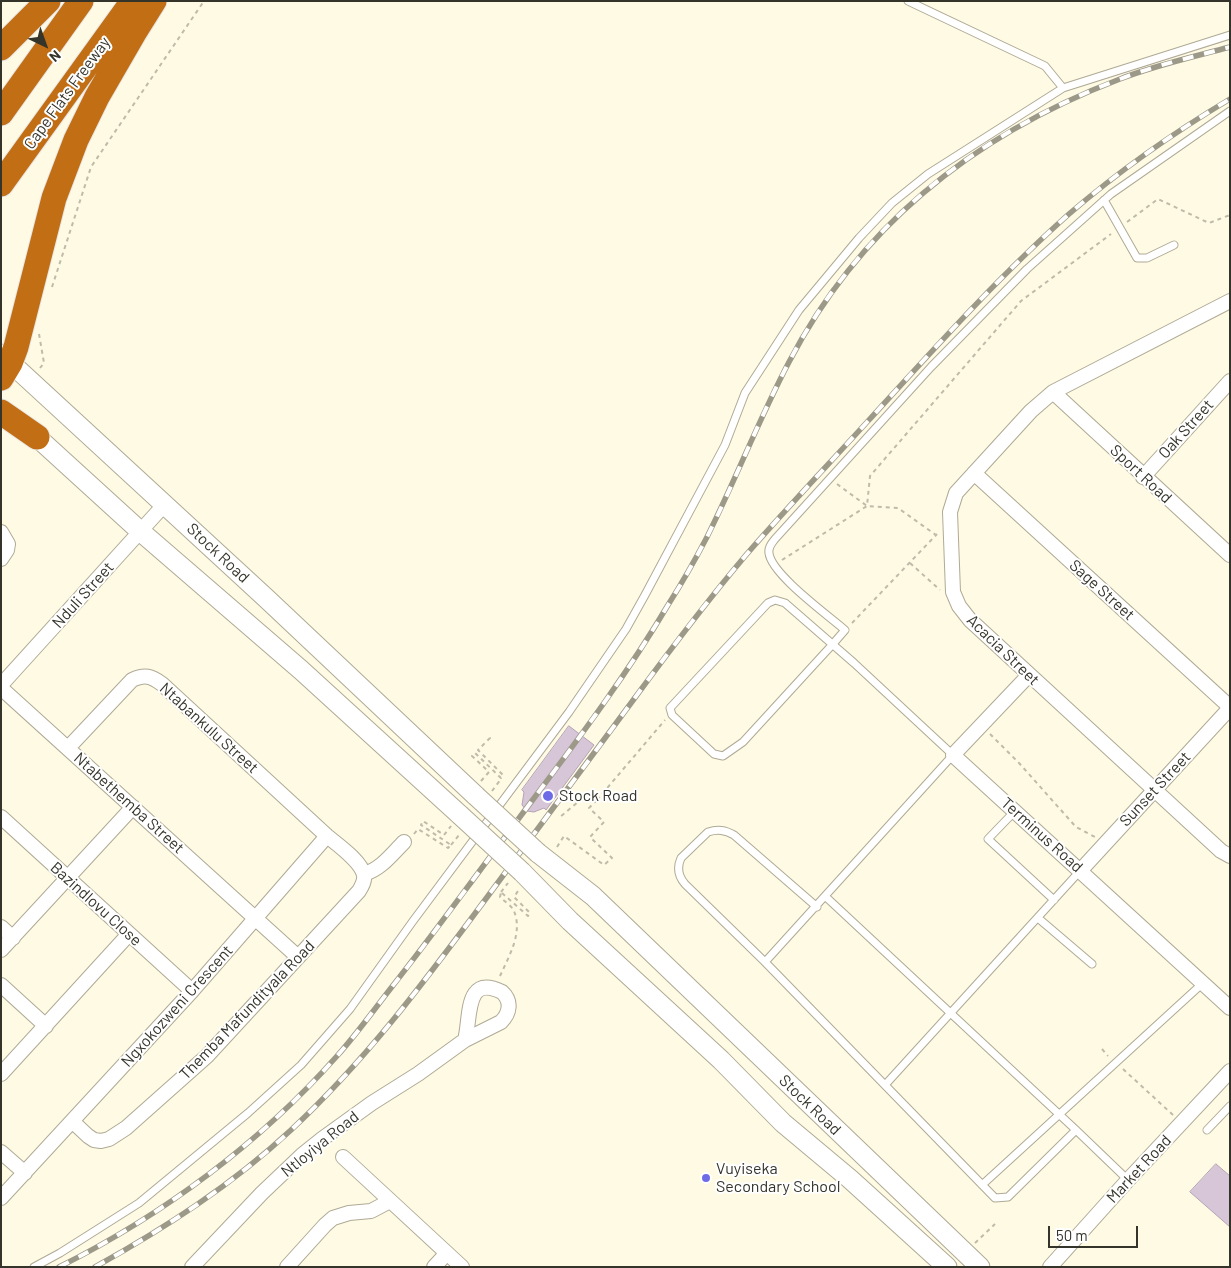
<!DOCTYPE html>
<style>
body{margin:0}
#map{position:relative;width:1231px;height:1268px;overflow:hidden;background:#fffae4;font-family:Barlow,sans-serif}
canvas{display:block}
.frame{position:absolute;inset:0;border:2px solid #35342b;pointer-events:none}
.north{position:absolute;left:20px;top:20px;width:50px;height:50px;-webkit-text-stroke:4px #fff;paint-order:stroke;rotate:138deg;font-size:14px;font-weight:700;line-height:20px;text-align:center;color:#35342b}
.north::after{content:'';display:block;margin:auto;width:18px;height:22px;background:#35342b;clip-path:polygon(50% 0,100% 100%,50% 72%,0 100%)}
.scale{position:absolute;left:1048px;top:1226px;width:90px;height:22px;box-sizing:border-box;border:2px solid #35342b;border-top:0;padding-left:6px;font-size:15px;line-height:18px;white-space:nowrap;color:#35342b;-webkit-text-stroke:4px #fff;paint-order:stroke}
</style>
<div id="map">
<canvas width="1231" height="1268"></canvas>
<div class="frame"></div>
<div class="north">N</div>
<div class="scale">50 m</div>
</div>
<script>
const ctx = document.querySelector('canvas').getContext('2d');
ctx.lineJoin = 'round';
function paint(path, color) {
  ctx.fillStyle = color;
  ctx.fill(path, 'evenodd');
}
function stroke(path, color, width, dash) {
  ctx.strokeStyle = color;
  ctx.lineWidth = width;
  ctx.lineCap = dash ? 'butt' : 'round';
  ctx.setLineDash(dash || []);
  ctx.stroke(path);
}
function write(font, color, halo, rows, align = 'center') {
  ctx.font = font + ' Barlow,sans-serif';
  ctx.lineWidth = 4;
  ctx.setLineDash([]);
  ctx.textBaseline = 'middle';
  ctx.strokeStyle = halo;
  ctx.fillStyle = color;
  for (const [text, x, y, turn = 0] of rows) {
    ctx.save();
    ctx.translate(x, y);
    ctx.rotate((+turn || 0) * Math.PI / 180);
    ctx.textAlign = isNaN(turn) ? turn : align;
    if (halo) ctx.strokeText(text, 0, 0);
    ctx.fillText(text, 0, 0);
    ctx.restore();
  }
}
const building = new Path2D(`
 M569,726L594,745L546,810L544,808L534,812L527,811L522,805L524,792L522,790Z
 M1216,1164L1230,1176V1227L1190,1192Z`);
paint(building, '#d7c6d8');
stroke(building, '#b3a3b4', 1);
const lane = new Path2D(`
 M908,1L1045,66L1063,88
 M1104,200L1137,258H1147L1174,245
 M1015,811L988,839L1054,900
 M826,897L1076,1130L1128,1180
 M817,907L734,835C725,830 718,829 708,832L681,858C677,867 678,876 685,884L765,962L995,1198L1008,1197L1076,1130
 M1038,918L1092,964
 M765,962L953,755L854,663L785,603L775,600L768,603L670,708L672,715L714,754L723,756L743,742L832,645L845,630C828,615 771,574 769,553C768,547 772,543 775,539L931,367L1027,269L1111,194L1230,111
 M885,1085L1080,871
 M1207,1130L1230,1106
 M982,1185L1203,983
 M34,1267L60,1253L139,1203L248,1113L301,1065L350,1009L413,921L569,712L626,629L645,595L725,445L745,393L799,310L859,238L892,203L928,174L1063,88L1230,35`);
const street = new Path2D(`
 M1230,301L1053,392L1031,411L956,493L950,512L953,592L959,606L970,620L1221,851L1230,856
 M1053,392L1230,555
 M974,473L1230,707
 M1143,477L1230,381
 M1,532L8,544L7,550L1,559
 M1029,675L953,755L1230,1008
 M1,685L165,504
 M1,688L298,957
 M68,748L132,680C145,674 151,676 162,684L327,836C338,845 361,861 364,875C365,881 362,886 359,891L207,1056L126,1128L109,1139L101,1141L94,1140L88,1136L72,1121
 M1,817L192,991
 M1080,871L1230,708
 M364,874C381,869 391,855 404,842
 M1,927L13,938
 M1,950L133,807
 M1,985L46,1026
 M1,1074L129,934
 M1,1152L25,1173
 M343,1157L462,1267
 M1,1198L192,991L327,836
 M192,1267L262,1193L302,1155L322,1139L372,1103L418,1074L465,1040L501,1022C510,1013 512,1001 502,992C464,973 471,1019 465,1040
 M287,1267L325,1225L333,1218L349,1213L371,1211L390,1201
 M434,1267L447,1253
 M1050,1267L1128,1180L1230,1071`);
const secondary = new Path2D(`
 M1,354L267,599L476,796
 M27,428L140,531L301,670L460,815
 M538,853L593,896L980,1267
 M522,872L570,921L721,1060L783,1123L850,1179L947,1267`);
const highway = new Path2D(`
 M1,48L48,1
 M1,113L81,1
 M1,184L133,1
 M1,378L10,363L16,347L54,198L76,140L97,97L134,33L154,1
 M1,412L37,437`);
stroke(lane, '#afaa95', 9);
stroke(street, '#afaa95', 16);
stroke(secondary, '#afaa95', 21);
stroke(highway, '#e7e7e6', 27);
stroke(new Path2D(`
 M1127,222L1158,199L1209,223L1230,215
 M52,287L91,167L204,1
 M39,334L44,363L40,368
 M837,484L867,506L898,508L936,535
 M782,560L867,506L870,476L1021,301L1111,234
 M910,563L940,590
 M852,623L937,534
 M990,734L1019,763L1076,827L1095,837
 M481,781L489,772L472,756L475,753L501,778L503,775L478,750L490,738L487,735
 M492,791L501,779
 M597,800L665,720
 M414,834L418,829L448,848L451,845L421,825L423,821L444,835L451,826
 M451,845L459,835
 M557,847L564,836L604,865L612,858L590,837L604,822L589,808L597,800L587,792L578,802L560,817
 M501,892L508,883
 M502,893L528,916L530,913L514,897L518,891
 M500,976C509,956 523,933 514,911C512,906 504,901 500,897L501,892
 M1102,1049L1108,1056
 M1123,1069L1173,1115
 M975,1243L995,1224`), '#bfbba9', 2, [4, 4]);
stroke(lane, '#fff', 7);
stroke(street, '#fff', 14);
stroke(secondary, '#fff', 19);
stroke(highway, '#c26e14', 25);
const rail = new Path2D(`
 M59,1267C163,1215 260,1143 337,1056C356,1035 373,1011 391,988C429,940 465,890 502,841C559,764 619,688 668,605C682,583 695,560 707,537C736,479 759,419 789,362C861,224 976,134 1120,79C1156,65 1193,57 1230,47
 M95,1267C165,1228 232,1185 291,1130C365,1061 422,985 482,904C533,835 584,767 634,699C670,650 707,601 746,555C785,510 827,466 868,421C933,350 997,278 1069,214C1119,171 1173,133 1230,99`);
stroke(rail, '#9c9989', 5.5);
stroke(rail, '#fff', 4, [11]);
const secondaryBridge = new Path2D(`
 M476,796L538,853
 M460,815L522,872`);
stroke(secondaryBridge, '#afaa95', 21, []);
stroke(secondaryBridge, '#fff', 19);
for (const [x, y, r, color] of [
 [548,796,6,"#6d6ce6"],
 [706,1178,5,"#6d6ce6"]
]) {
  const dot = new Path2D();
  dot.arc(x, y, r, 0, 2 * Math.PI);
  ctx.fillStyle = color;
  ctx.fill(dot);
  stroke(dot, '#fff', 2);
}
write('16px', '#35342b', '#fff', [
 ["Cape Flats Freeway",67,93,-54],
 ["Oak Street",1186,429,-48],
 ["Sport Road",1141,474,43],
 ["Stock Road",218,553,43],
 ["Sage Street",1102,590,42],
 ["Nduli Street",83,595,-48],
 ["Acacia Street",1003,650,44],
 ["Ntabankulu Street",209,728,42],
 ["Sunset Street",1155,789,-47],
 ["Ntabethemba Street",129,803,42],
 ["Terminus Road",1042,835,42],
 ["Bazindlovu Close",96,904,42],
 ["Ngxokozweni Crescent",177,1006,-48],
 ["Themba Mafundityala Road",247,1010,-46],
 ["Stock Road",810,1105,44],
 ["Ntloyiya Road",320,1144,-39],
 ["Market Road",1139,1169,-47]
]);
write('16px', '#35342b', '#fff', [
 ["Stock Road",559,796],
 ["Vuyiseka",716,1169],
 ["Secondary School",716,1187]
], 'left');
</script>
